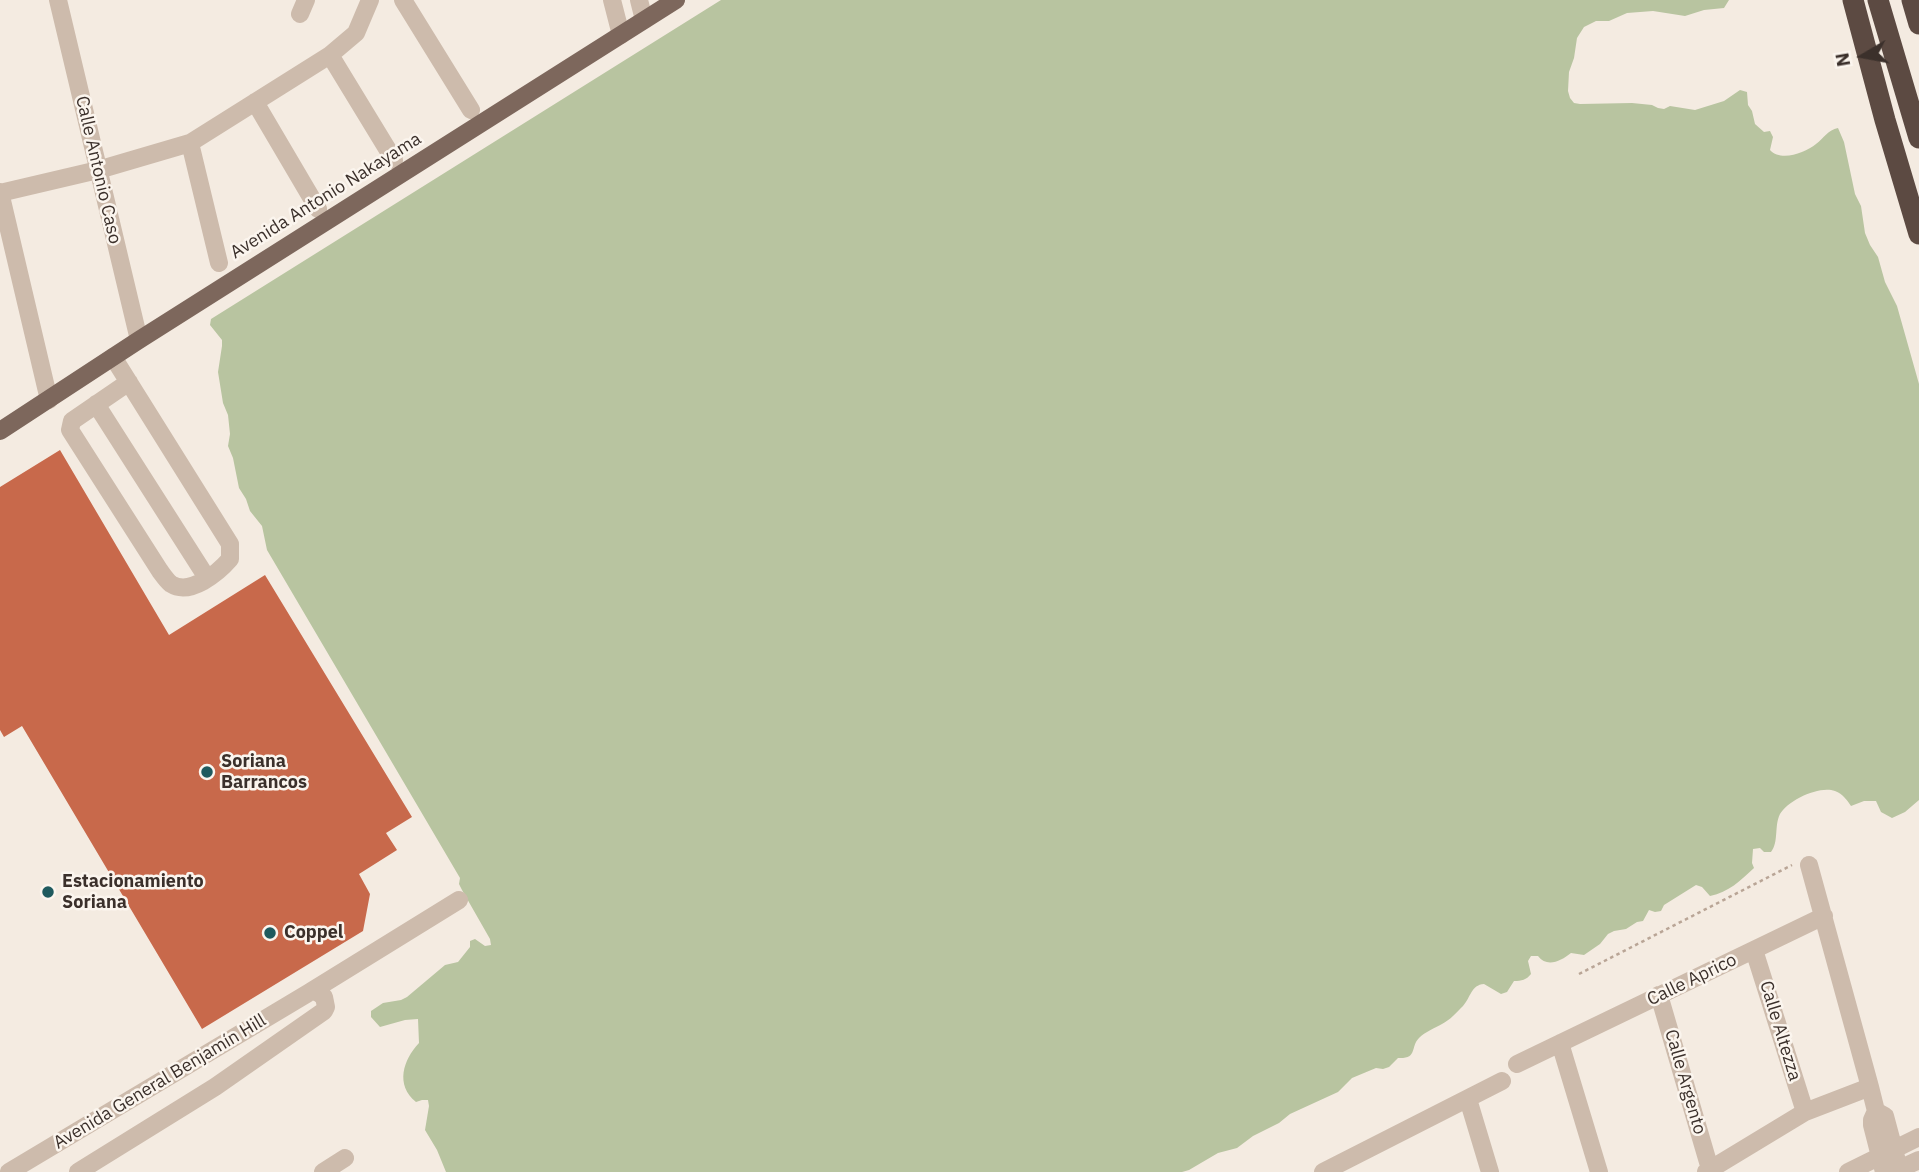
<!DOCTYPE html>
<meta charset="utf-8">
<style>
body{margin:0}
#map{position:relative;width:1919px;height:1172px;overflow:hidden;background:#f4ebe1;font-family:"IBM Plex Sans",sans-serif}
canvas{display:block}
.north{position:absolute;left:1828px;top:21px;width:70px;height:70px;-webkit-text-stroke:5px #fbf5ee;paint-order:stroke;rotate:260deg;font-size:19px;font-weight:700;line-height:28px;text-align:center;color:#3b302b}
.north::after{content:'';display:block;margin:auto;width:24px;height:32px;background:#3b302b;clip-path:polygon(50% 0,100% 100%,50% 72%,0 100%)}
</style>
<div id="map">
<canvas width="1919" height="1172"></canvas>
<div class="north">N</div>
</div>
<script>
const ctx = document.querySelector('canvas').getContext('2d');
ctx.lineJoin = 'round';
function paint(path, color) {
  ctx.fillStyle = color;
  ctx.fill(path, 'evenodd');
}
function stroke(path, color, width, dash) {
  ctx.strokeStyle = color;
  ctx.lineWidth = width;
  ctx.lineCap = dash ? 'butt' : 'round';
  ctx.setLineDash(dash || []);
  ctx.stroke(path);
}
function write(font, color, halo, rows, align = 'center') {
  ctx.font = font + ' "IBM Plex Sans",sans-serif';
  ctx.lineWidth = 5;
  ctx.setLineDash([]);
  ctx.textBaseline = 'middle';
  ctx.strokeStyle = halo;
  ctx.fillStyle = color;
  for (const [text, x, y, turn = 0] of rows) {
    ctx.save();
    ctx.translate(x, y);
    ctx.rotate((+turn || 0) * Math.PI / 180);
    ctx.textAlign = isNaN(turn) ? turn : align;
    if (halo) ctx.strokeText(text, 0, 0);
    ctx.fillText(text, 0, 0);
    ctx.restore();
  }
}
paint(new Path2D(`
 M721,0H1729L1724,8L1704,10L1685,16L1653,11L1627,13L1609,21H1596L1584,27L1577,38L1574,58L1569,72L1568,91L1570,98L1574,103L1580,104L1632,103L1652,105L1658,108L1664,109L1670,106L1695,110L1724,101L1740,90L1747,92L1748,105L1752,111L1755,124L1764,132L1770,131L1773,137L1770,150C1781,162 1805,153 1816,144C1824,138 1828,130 1838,128L1844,142L1855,194L1861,206L1865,233L1870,245L1878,257L1885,282L1897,306L1919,384V800L1905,812L1892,818L1881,812L1876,801H1864L1851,806C1847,800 1843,794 1835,791C1820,785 1788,800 1780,814C1774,826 1779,842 1771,852H1764L1760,848L1753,849L1752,863L1754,868C1740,881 1729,892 1710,896L1702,887L1696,885L1664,905L1661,911L1655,912L1649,910L1643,921L1637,922L1626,929L1614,931L1608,934L1600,944L1584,955L1571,953C1561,961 1547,968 1538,956H1531L1528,961L1531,974C1526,980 1522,981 1514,981L1507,992L1501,994L1484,984C1471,985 1471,997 1463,1006C1457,1012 1450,1020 1442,1024C1435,1028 1425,1032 1419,1038C1410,1047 1418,1059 1398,1058L1389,1067L1383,1069L1376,1068L1352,1078L1338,1092L1290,1114L1279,1123L1253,1136L1237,1148L1218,1153L1189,1170L1182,1172H446L437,1150L425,1130L429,1106L428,1100H422L416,1102C395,1085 403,1060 419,1043L418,1019L405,1020L380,1027L371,1017V1011L383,1003L401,1000L407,997L445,965L458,962L470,947V941L475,939L485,946L491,945L490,939L462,890L459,884L460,878L267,550L262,526L250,511L246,499L239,488L233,458L228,446L230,434L228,415L223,403L218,372L222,346V340L210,325L211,319Z`), '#b8c4a0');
paint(new Path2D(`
 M60,450L169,635L265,575L412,817L386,833L397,850L359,874L370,894L363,931L202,1029L22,726L4,737L0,730V487Z`), '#c8694b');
stroke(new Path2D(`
 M1579,974L1792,865`), '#b9a596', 2.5, [3.5, 3.5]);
stroke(new Path2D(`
 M58,0L139,340
 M403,0L471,110
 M612,0L621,35
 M639,0L644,20
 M300,14L306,0
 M330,55L394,160
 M255,102L318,209
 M190,143L219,263
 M0,192L49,400
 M0,193L98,170L190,143L330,55L356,33L370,0
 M113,357L230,544V559C218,573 190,596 171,584C167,581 163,575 160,571L70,430L72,421L129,382
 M96,404L207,578
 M1809,865L1870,1087L1876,1111L1872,1120V1125L1884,1172
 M1754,950L1805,1112
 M310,992L459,900
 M1659,995L1710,1169
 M1560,1043L1599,1172
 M1517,1064L1824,916
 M1468,1099L1490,1172
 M1876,1111L1885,1116L1900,1172
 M9,1172L310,992L316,991L324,997L326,1007L324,1011L215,1087L78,1172
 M323,1172L345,1158
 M1323,1172L1502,1081
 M1706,1172L1805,1112L1870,1087
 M1848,1172L1919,1137
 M1893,1172L1919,1160`), '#cdbbac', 18);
stroke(new Path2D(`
 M0,431L139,340L676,0`), '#7d675c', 18);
stroke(new Path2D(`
 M1853,0L1885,120L1919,234
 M1912,0L1919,24`), '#5c4a42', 21);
stroke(new Path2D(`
 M1878,0L1919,138`), '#5c4a42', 21);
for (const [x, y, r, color] of [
 [207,772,7,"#1f5a5e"],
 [48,892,7,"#1f5a5e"],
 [270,933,7,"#1f5a5e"]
]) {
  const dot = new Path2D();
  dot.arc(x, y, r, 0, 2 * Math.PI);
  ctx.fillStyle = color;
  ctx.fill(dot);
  stroke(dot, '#fbf5ee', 2.5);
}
write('18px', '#3b302b', '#fbf5ee', [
 ["Calle Antonio Caso",98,170,77],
 ["Avenida Antonio Nakayama",326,196,-32],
 ["Calle Aprico",1692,980,-26],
 ["Calle Altezza",1780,1031,73],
 ["Avenida General Benjamín Hill",160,1082,-31],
 ["Calle Argento",1685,1082,74]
]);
write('bold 18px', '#3b302b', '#fbf5ee', [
 ["Soriana",221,762],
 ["Barrancos",221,783],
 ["Estacionamiento",62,882],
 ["Soriana",62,903],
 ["Coppel",284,933]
], 'left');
</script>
